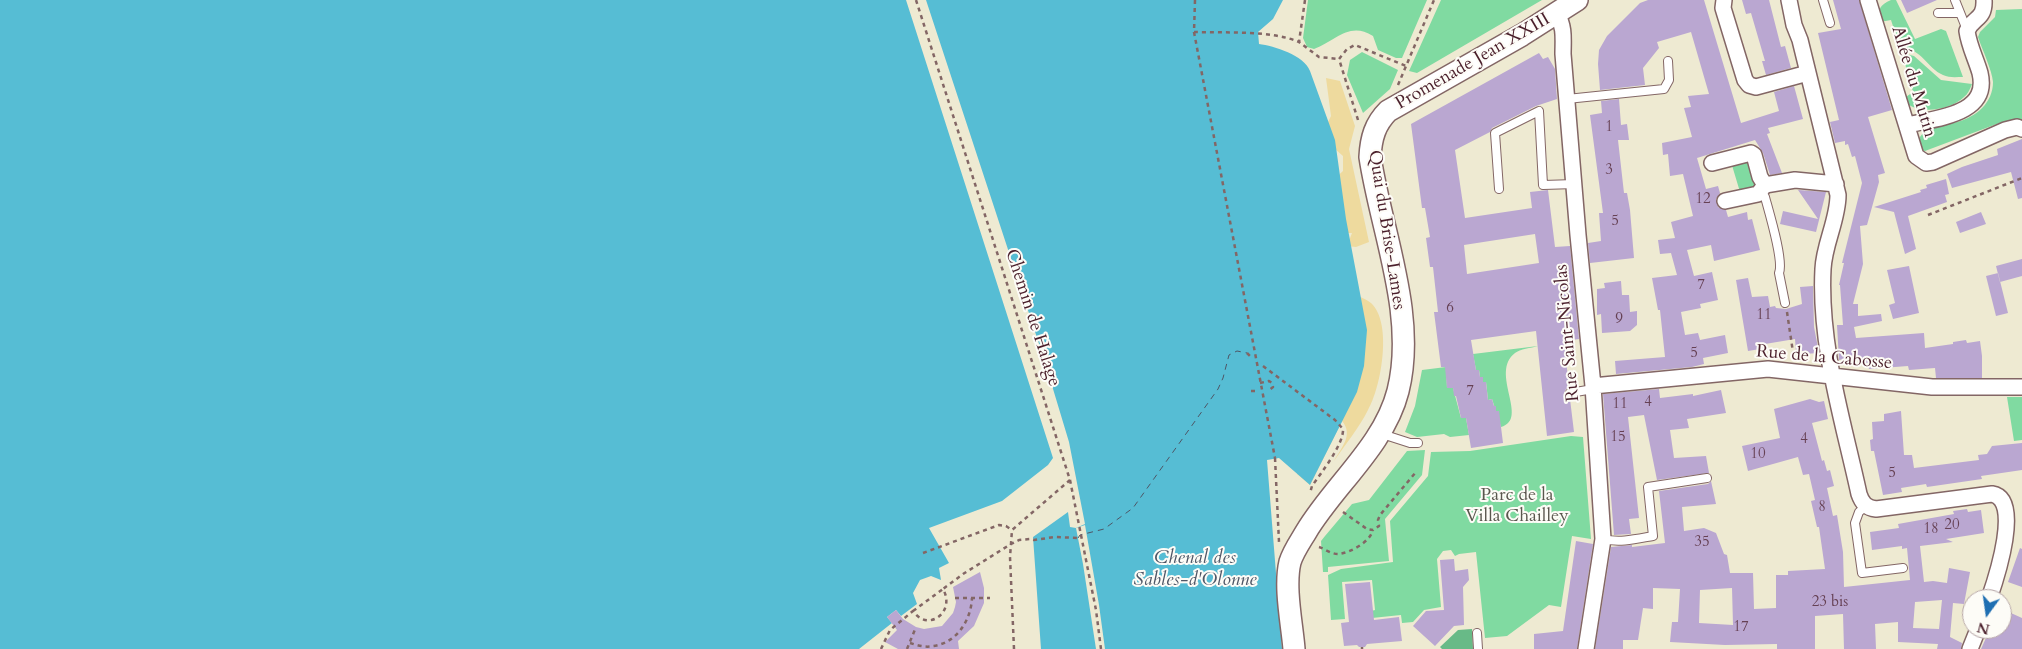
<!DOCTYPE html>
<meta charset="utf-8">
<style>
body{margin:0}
#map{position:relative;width:2022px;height:649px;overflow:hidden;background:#eeead2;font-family:Cardo,serif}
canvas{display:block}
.north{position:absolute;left:1962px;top:589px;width:50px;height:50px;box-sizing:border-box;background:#fdfcf7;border:1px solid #b5a4a5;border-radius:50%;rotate:194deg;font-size:14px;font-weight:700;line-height:20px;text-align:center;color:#4a1f2b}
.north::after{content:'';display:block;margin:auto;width:18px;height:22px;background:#1f6fb2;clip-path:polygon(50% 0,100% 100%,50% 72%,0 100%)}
</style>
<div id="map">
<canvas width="2022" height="649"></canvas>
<div class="north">N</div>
</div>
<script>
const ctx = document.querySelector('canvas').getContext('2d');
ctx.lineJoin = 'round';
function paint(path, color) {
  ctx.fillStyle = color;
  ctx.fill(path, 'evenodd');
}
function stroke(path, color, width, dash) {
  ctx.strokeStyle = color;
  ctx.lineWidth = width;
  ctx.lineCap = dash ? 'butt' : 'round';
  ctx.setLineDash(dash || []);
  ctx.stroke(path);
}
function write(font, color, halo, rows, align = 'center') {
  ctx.font = font + ' Cardo,serif';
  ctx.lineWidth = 4;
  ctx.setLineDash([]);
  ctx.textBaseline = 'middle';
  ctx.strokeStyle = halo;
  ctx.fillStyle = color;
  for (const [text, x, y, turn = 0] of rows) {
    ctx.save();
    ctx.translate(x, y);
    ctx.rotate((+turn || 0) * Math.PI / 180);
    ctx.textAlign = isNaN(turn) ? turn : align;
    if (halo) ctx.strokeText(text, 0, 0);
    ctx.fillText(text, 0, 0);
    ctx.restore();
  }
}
paint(new Path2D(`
 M1308,0H1427L1402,58H1396L1378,50L1373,36C1349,21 1336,41 1314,49L1307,47L1303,38Z
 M1441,0H1542L1417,73L1409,71Z
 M1891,0H1896L1915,39L1941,29L1946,31L1963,77C1956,77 1949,78 1943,75C1927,68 1921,47 1900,48L1891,20L1880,22C1877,9 1880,5 1891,0Z
 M2022,9V120L2002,122L1925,151L1921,150L1917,142C1926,124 1940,126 1957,122C1976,117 1993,103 1993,82C1992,70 1982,49 1978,37L1980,32L1995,17L1996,10Z
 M1362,52L1398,70L1390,89L1363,113L1347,75L1350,60Z
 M1902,53L1914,56L1941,80L1972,84C1970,89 1968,94 1964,97C1950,111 1914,116 1903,99L1913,92Z
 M1746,157L1757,189L1740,192L1731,162Z
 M1538,346C1531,348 1520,349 1515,353C1489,373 1530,419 1501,427L1492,399L1488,400L1486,382H1483V377H1480L1479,370H1476L1473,354Z
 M1446,367L1447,388H1453L1461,418H1466L1469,435L1450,437L1444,434L1417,437L1405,432L1415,406L1422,370Z
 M2007,397H2022V440L2014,441Z
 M1571,436L1583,437L1591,539L1572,536L1561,607L1549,605L1507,636L1485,638L1476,552L1459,554L1455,556L1451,550L1443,551L1437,559L1441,607L1424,610L1413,622L1402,623L1401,615L1372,618L1371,611L1375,610L1372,580L1342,582L1345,619L1331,620L1328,575L1341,569L1393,562L1390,521L1428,476L1431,452L1470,451Z
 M1425,450L1422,475L1385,519L1389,561L1328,567V572H1323L1321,541L1325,536L1352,504L1369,500L1407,451Z`), '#80daa1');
paint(new Path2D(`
 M1472,629L1473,649H1442L1440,647L1458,630Z`), '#68ba87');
paint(new Path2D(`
 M1326,78L1340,81L1355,126L1349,149L1369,242L1356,247L1347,246L1352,233H1339L1354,293C1359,297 1366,299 1371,303C1393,323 1381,388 1368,410C1359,428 1345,445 1334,461C1341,448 1354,435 1342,421L1310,485L1297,474L1330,183L1343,171V156L1326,141L1325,128L1331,116Z`), '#eeda9e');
paint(new Path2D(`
 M0,0H906L1053,458L1048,465L1002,501L929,528L949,563L939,568L941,580L931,576L920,580L913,593L917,604L901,616L896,610L887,617L892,623L859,649H0Z
 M926,0H1283L1273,19L1258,32L1259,44C1274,46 1304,55 1310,71L1335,140L1346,219L1367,330L1364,366L1357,392L1310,485L1279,458L1267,460L1282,649H1041L1033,537L1068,512L1070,527L1076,528L1085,524L1069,442L1044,359Z`), '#56bdd4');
paint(new Path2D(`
 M1085,525L1099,605L1105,649H1096L1083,564L1076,528Z`), '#eeead2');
stroke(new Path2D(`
 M1078,538L1080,535L1104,529L1133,508L1218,389L1223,378L1229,355L1237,351L1247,353`), '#4e5666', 1, [6, 5]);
paint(new Path2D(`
 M1648,0H1704L1741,123L1779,111L1774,92L1794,86L1803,119L1768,128L1770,133L1767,134L1782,173L1770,175L1763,153L1755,140L1697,158L1706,189L1718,186L1720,193L1716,199L1718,207L1726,210L1728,217L1747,212L1748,220L1752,219L1760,250L1714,261L1711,245L1687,250L1694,276L1712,272L1718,300L1700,304L1701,308L1681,312L1685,335L1698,333L1700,340L1725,335L1728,353L1703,358L1704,364L1692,367L1616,374L1615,361L1665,357L1660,310H1658L1652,278L1677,275L1671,253L1660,254L1658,240L1675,238L1671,222L1693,216L1683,174L1670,176L1668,154L1663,155L1662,143L1692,137L1684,108L1691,107L1688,96L1709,94L1691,32L1657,42L1659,48L1643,68L1645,85L1600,90L1598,64L1599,50L1607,36L1640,3Z
 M1742,0H1769L1781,47L1785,46L1791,68L1766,75L1762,61H1765L1751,13L1746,14Z
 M1833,0H1859L1892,110L1868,117L1885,173L1878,175L1879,182L1867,225L1860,226L1863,264L1853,304H1858V316L1881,314L1882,321L1854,327L1856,338L1924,333L1925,348L1953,344V342L1966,340L1967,343L1980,341L1982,356V378H1936L1935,368L1909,370L1908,366L1869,369L1868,363L1862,364V359L1844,361V359L1839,360L1837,325H1843L1840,285H1839L1844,263H1842L1862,183L1855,156L1852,157L1848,144L1845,145V141L1835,143L1830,122L1839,120L1818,33L1841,29Z
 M1901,0H1937L1907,13Z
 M1539,53L1543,59L1548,57L1555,69L1557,99L1536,106L1492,128L1490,132L1455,150L1465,218L1532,208L1530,192L1548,190L1555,247L1570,246L1579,339L1564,341L1569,387L1566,389L1564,393L1566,397L1570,399L1574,432L1547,436L1536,331L1471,340L1476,370H1479L1480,377H1483V382H1486L1488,400L1492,399L1494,406H1496V411H1499L1503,443L1471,448L1466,418H1461L1456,396H1454L1453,388H1447L1445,367H1441L1434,312H1438L1433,267H1430L1426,238L1430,237L1425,208H1422L1411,124ZM1535,234L1539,263L1467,274L1464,245Z
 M1619,99L1621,125L1627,124L1629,140H1618L1624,193H1627L1630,210L1634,258L1590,263L1588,243L1601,241L1599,213H1603L1590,115L1602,113L1601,101Z
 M2022,139V198L2018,199L2011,172L1952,188L1947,174L1962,167L1998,155L1997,149Z
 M1946,179L1949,194L1945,195L1947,202L1908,216L1916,249L1905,254L1894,212L1874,207L1921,192L1920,190L1927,188L1926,185Z
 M1798,190L1826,192L1816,232L1780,224L1783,211L1818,219Z
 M1981,212L1986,224L1960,233L1956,222Z
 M2022,259V276L2000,282L1996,266Z
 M1909,266L1919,313L1893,319L1889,305L1895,303L1887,270Z
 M1998,273L2008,313L1996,316L1986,276Z
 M1748,278L1752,297L1768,296L1770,307L1775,306L1776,308L1786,309L1802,304L1800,287L1813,286L1814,327L1819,353L1803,354V351L1796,352L1795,339L1765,344L1766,348L1748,351L1736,280Z
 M1621,281L1622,295H1629L1630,312L1637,311V325L1630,331L1602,333L1601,314L1597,315V289L1605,288L1604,283Z
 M1659,389L1660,398L1693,394V396L1721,390L1726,413L1687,419L1689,428L1670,430L1674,458L1706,456L1709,473L1657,480L1644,415L1628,417L1639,518L1629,519L1631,534L1614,535L1603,394Z
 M1810,399L1819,402L1824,401L1828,419L1812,423L1822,461L1824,460L1827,471L1830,470L1834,486L1827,488L1833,516L1837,515L1843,552L1844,587L1910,580L1907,548L1902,549V546L1872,550L1870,532L1899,528L1898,524L1954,514L1953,511L1967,509L1968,512L1981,510L1984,533L1946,539L1953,542L1920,546L1924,582L1933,581L1947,583L1949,568L1970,572L1964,604L1953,603L1950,637L1962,643L1961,649H1937L1938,644L1898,642V622L1875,624L1876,649H1844L1843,614L1815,616V649H1777V644L1725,645L1670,642L1672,622H1678L1680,589L1653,588V609L1643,608L1638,640H1623V649H1595L1611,547L1632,545V547L1665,543L1659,491L1708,484L1711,481L1716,504L1682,507L1684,531L1704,528L1716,533L1724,554L1727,555L1730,573H1753L1754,609L1776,608V575H1788V571L1825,569L1819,527H1817L1811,501L1815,500L1809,474L1803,475L1798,457L1748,471L1742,446L1780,438L1774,409ZM1732,588L1733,625L1699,623L1700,590ZM1942,600L1939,629L1913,628L1915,602Z
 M1901,411L1904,455H1912L1914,468L1979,460L1978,455L1987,454L1992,446L2022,443V470L1981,476L1982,479L1927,487L1926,484L1901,488L1902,492L1883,495L1874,451H1871L1870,440L1873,439L1872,422L1884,421V414Z
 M1576,541L1593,544L1577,649H1534V634L1563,631Z
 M2020,548L2022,549V587L2008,582Z
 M1454,559L1455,571L1468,569L1469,580L1463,587L1464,625L1454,626L1435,646L1413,626L1426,611L1444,610L1440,560Z
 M980,572L984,588V603L974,626L958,641L959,649H898L885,642L897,630L887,617L896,610L903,619L916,627L924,629L942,626L953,613L955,607L956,602L953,587Z
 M1370,582L1374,620L1399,617L1402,641L1367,644L1365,647H1359L1357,645L1344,646L1341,623L1349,622L1345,584Z
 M2002,609L2022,618V649H1981L1990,629H2002Z`), '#baa7d1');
const lane = new Path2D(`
 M1823,0L1830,23
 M1955,0L1967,30
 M1938,13H1960
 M1567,99L1664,89L1669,80L1668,61
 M1499,189L1495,133L1539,111L1543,185L1575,184
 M1761,192L1765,197C1769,212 1784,261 1779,273L1785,303
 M1570,393L1593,389
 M1382,434L1410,443H1418
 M1866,506L1859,512L1855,523L1862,573L1903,568
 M1603,539C1620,543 1636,539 1653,536L1648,487L1707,478
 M1477,633L1478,649`);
const street = new Path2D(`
 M1724,0L1723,8L1745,80L1749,85L1756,87L1808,73
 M1789,0L1794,25L1800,40L1838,195C1838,220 1824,244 1823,269C1819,345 1843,420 1859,494C1862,503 1866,508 1876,509L1992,494C2022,499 1997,576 1989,599
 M1868,0L1916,156L1926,163L1933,162L2005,130L2017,127L2022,129
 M1557,14C1565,27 1563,40 1563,54L1578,235L1593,386L1603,539L1586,649
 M1907,125C1936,118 1990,115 1980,73C1976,59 1969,46 1967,31C1973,17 1985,20 1984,0
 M1712,163L1751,153L1754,155L1760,177L1765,185
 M1725,201L1758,194L1765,185L1795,180L1836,184
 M1593,386L1768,369L1932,387H2022
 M1970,649L1978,629`);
const secondary = new Path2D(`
 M1294,649C1292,624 1284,587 1290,562C1293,552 1300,542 1306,532C1334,485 1384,446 1398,391C1417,315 1381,231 1370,157C1371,138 1375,124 1388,111L1522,35L1577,0`);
stroke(lane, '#836665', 10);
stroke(street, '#836665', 18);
stroke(secondary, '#836665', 24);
stroke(new Path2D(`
 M916,0L1070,480L1096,610L1101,649
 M1195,0L1194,32C1226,33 1271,30 1299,42
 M1305,0L1299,42L1319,57L1339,59
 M1398,85L1434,0
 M1358,120L1339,59L1347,49L1355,45L1406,66
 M1928,215L2022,178
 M1787,312L1794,359
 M1247,353L1251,357
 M1263,366L1335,420L1343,429C1344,444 1321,473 1312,486L1310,493
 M1260,383L1269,381L1272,383L1273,387L1268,391
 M1251,391H1258
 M1275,458L1279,542
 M1343,512L1367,529L1373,530L1379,526L1378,520L1380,515L1416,472
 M1319,547C1325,549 1331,554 1338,554C1350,553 1370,542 1373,530
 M923,553L999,525L1006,526L1012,530
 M955,598H990
 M913,611L943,589
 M910,643C917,645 925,648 933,646C957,643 971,620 972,598
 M1362,647V649
 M881,649L890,630L913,611C928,633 956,612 943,589L963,574L1011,544L1019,540L1030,539L1034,540L1055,537L1078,538
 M907,649L916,627
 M1014,649L1010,557L1012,530L1070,480`), '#836665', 2.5, [4, 4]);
stroke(lane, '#fff', 8);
stroke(street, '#fff', 15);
stroke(secondary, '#fff', 21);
stroke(new Path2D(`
 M1194,32L1275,458`), '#836665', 2.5, [4, 4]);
write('15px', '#664154', null, [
 ["1",1609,128],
 ["3",1609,171],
 ["12",1703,200],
 ["5",1615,222],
 ["7",1701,286],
 ["6",1450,309],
 ["11",1764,316],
 ["9",1619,320],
 ["5",1694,354],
 ["7",1470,392],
 ["4",1648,403],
 ["11",1620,405],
 ["15",1618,438],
 ["4",1804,440],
 ["10",1758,455],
 ["5",1892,474],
 ["8",1822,508],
 ["20",1952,526],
 ["18",1931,530],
 ["35",1702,543],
 ["23 bis",1830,603],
 ["17",1741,628]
]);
write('18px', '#4a1f2b', '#fdfcf7', [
 ["Promenade Jean XXIII",1473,62,-30],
 ["Allée du Mutin",1913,82,73],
 ["Quai du Brise-Lames",1386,230,81],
 ["Chemin de Halage",1032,318,72],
 ["Rue Saint-Nicolas",1568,333,-95],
 ["Rue de la Cabosse",1824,358,5]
]);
write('18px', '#5a574e', '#fdfcf7', [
 ["Parc de la",1517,496],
 ["Villa Chailley",1517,517]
]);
write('italic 19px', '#4e5666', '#fdfcf7', [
 ["Chenal des",1195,559],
 ["Sables-d'Olonne",1195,581]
]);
</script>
